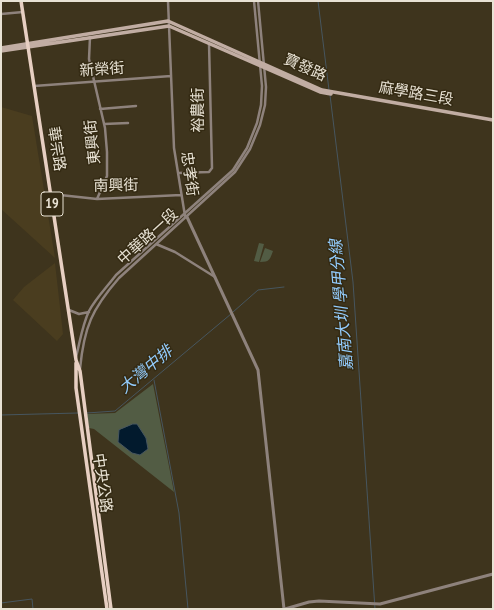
<!DOCTYPE html>
<meta charset="utf-8">
<style>
body{margin:0}
#map{position:relative;width:494px;height:610px;overflow:hidden;background:#3e341d;font-family:"PT Sans Narrow",sans-serif}
canvas{display:block}
.frame{position:absolute;inset:0;border:2px solid #e8e2d4;pointer-events:none}
</style>
<div id="map">
<canvas width="494" height="610"></canvas>
<div class="frame"></div>
</div>
<script>
const ctx = document.querySelector('canvas').getContext('2d');
ctx.lineJoin = 'round';
function paint(path, color) {
  ctx.fillStyle = color;
  ctx.fill(path, 'evenodd');
}
function stroke(path, color, width, dash) {
  ctx.strokeStyle = color;
  ctx.lineWidth = width;
  ctx.lineCap = dash ? 'butt' : 'round';
  ctx.setLineDash(dash || []);
  ctx.stroke(path);
}
function write(font, color, halo, rows, align = 'center') {
  ctx.font = font + ' "PT Sans Narrow","Noto Sans TC",sans-serif';
  ctx.lineWidth = 3;
  ctx.setLineDash([]);
  ctx.textBaseline = 'middle';
  ctx.strokeStyle = halo;
  ctx.fillStyle = color;
  for (const [text, x, y, turn = 0] of rows) {
    ctx.save();
    ctx.translate(x, y);
    ctx.rotate((+turn || 0) * Math.PI / 180);
    ctx.textAlign = isNaN(turn) ? turn : align;
    if (halo) ctx.strokeText(text, 0, 0);
    ctx.fillText(text, 0, 0);
    ctx.restore();
  }
}
paint(new Path2D(`
 M1,107L32,116L55,258L1,209Z
 M55,263L63,334L57,341L13,300L24,287Z`), '#4a3d1f');
paint(new Path2D(`
 M259,243L264,244L259,262L254,261Z
 M265,248L273,251C270,259 270,262 260,262Z
 M153,384L174,492L94,429L89,428L87,414L115,413Z`), '#525c44');
const water = new Path2D(`
 M133,424H137L146,438L148,449L140,455L132,453L118,442L119,430Z`);
paint(water, '#021a2d');
stroke(water, '#47565f', 1);
stroke(new Path2D(`
 M318,1L329,90
 M330,95L353,282L375,609
 M233,312L258,290L284,287
 M154,380L179,513L188,609
 M87,413L115,411L231,314
 M1,415L78,413
 M1,603L32,599L33,609
 M276,609H278`), '#47565f', 1);
stroke(new Path2D(`
 M168,1L174,148L185,216
 M1,14L23,12
 M90,37L89,59L105,128L107,152V176L97,199
 M34,86L171,76
 M100,109L136,106
 M104,124L128,123
 M178,173L209,172L212,168L209,43
 M51,194L97,199L181,195
 M156,244L175,252L215,277
 M69,310L79,314L89,312
 M76,357C80,342 82,326 89,311C96,298 107,287 116,275L233,170L247,148L257,123L261,105L262,86L254,1
 M80,369C84,327 92,309 119,278L235,172L250,149L260,125L265,105L266,87L258,1`), '#8e827c', 2.5);
stroke(new Path2D(`
 M187,217L258,370L284,609
 M285,609L309,602L319,601L380,604L493,574`), '#8e827c', 3);
stroke(new Path2D(`
 M1,48L168,21L322,90L493,120
 M1,51L169,26L320,92L331,94`), '#c1ada3', 3.5);
stroke(new Path2D(`
 M21,1L76,360L80,371L111,609
 M76,363V388L107,609`), '#e7cfc2', 3.5);
for (const [x, y, w] of [
 [52,204,22]
]) {
  const box = new Path2D();
  box.roundRect(x - w / 2, y - 12, w, 24, 3);
  ctx.fillStyle = '#342a13';
  ctx.fill(box);
  stroke(box, '#e8e2d4', 1);
}
write('bold 14px', '#e8e2d4', null, [
 ["19",52,204]
]);
write('15px', '#e8e2d4', '#342a13', [
 ["寶發路",305,68,24],
 ["新榮街",102,70,-4],
 ["麻學路三段",416,94,10],
 ["裕農街",199,110,-90],
 ["東興街",93,142,-96],
 ["華宗路",56,149,81],
 ["忠孝街",189,174,82],
 ["南興街",116,186,-1],
 ["中華路一段",148,237,-42],
 ["中央公路",102,483,82]
]);
write('italic 16px', '#93ccfd', '#342a13', [
 ["嘉南大圳 學甲分線",342,305,-95],
 ["大灣中排",146,370,-40]
]);
</script>
